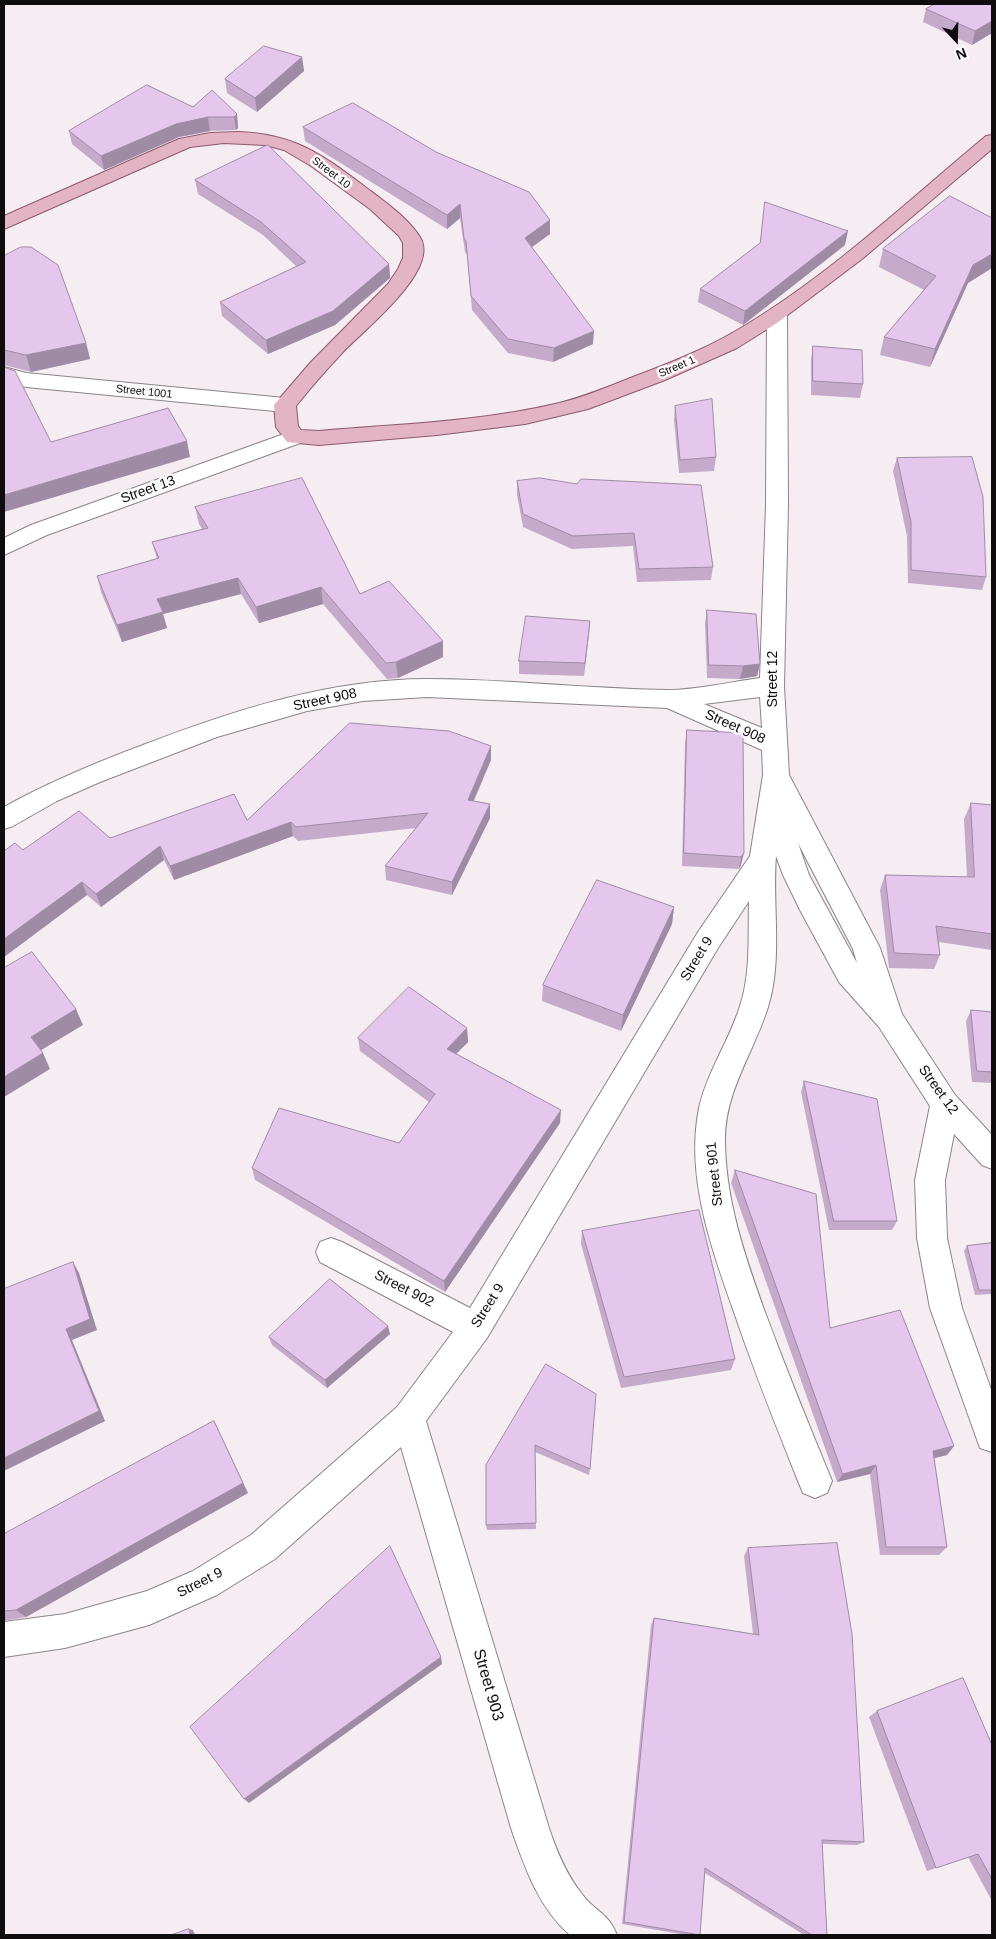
<!DOCTYPE html>
<style>
body{margin:0}
#map{position:relative;width:996px;height:1939px;overflow:hidden;background:#f5edf2;font-family:Arial,sans-serif}
canvas{display:block}
.frame{position:absolute;inset:0;border:5px solid #0f0c0e;pointer-events:none}
.north{position:absolute;left:931px;top:15px;width:50px;height:50px;-webkit-text-stroke:4px #fffcfe;paint-order:stroke;rotate:159deg;font-size:14px;font-weight:700;line-height:20px;text-align:center;color:#0f0c0e}
.north::after{content:'';display:block;margin:auto;width:18px;height:22px;background:#0f0c0e;clip-path:polygon(50% 0,100% 100%,50% 72%,0 100%)}
</style>
<div id="map">
<canvas width="996" height="1939"></canvas>
<div class="frame"></div>
<div class="north">N</div>
</div>
<script>
const ctx = document.querySelector('canvas').getContext('2d');
ctx.lineJoin = 'round';
function stroke(path, color, width, dash) {
  ctx.strokeStyle = color;
  ctx.lineWidth = width;
  ctx.lineCap = dash ? 'butt' : 'round';
  ctx.setLineDash(dash || []);
  ctx.stroke(path);
}
function paint(path, color) {
  ctx.fillStyle = color;
  ctx.fill(path, 'evenodd');
}
function write(font, color, halo, rows, align = 'center') {
  ctx.font = font + ' Arial,sans-serif';
  ctx.lineWidth = 5;
  ctx.setLineDash([]);
  ctx.textBaseline = 'middle';
  ctx.strokeStyle = halo;
  ctx.fillStyle = color;
  for (const [text, x, y, turn = 0] of rows) {
    ctx.save();
    ctx.translate(x, y);
    ctx.rotate((+turn || 0) * Math.PI / 180);
    ctx.textAlign = isNaN(turn) ? turn : align;
    if (halo) ctx.strokeText(text, 0, 0);
    ctx.fillText(text, 0, 0);
    ctx.restore();
  }
}
const minor = new Path2D(`
 M777,308L784,310L787,314L788,504L784,686L789,775L880,948L902,1014L955,1095L992,1135V1169L982,1165L954,1134L945,1180L947,1238L962,1308L992,1392V1452L980,1448L930,1308L917,1238L915,1180L930,1106L879,1027L839,982L800,910L783,875L776,856C772,905 783,959 768,1007C754,1052 725,1091 725,1139C725,1199 745,1257 765,1312C786,1369 809,1425 832,1481L827,1493L815,1498L803,1493L798,1481C776,1426 754,1371 735,1315C712,1250 685,1177 699,1108C707,1072 729,1041 740,1006C751,973 748,936 749,901L718,948L487,1338L426,1421L549,1828C557,1852 566,1874 582,1894C595,1912 608,1912 617,1935H570C538,1907 525,1868 511,1828L401,1447L275,1559L217,1595L149,1625L65,1648L4,1657V1622L65,1614L147,1591L193,1571L251,1535L397,1407L453,1332L320,1262L316,1252L320,1242L331,1238L342,1242L470,1308L698,932L750,856L763,775L762,750L667,708L427,697L363,701L307,711L217,737L100,782L57,801L13,826L4,829V807C49,782 95,763 143,745C234,710 330,679 428,679C508,679 587,689 667,690C696,690 730,682 760,678L766,504L767,314L770,310ZM760,697L762,728L704,704ZM798,843L853,949L857,963L809,875Z
 M4,367L26,373L285,398L292,400L296,405L292,410L285,412L26,387L4,381Z
 M295,430L303,432L306,437L303,442L47,535L4,555V538L31,525Z`);
const major = new Path2D(`
 M238,132C294,134 320,153 364,186C381,199 413,221 422,241C435,274 364,330 343,352C327,369 311,387 296,406L298,426L301,430L319,431C398,424 478,422 555,404C582,398 608,387 633,377C673,362 713,346 749,323C834,271 909,200 986,136L992,135V149L862,259L777,323L737,348L665,380L588,409L525,424L437,435L319,445L287,442L276,427L274,405L311,362L388,284L398,269L403,258V243L399,236L370,209L311,166L284,150L265,145L224,143L190,147L4,229V216L179,139L210,133Z`);
stroke(minor, '#8b8488', 2);
stroke(major, '#8c596b', 2);
paint(minor, '#fff');
paint(major, '#e3b4c4');
paint(new Path2D(`
 M992,4V33L972,45L923,22L926,9Z
 M302,57L304,71L257,112L227,93L225,79Z
 M237,114L238,128L236,130L210,131L179,137L104,170L72,144L69,131Z
 M303,127L550,220V234L532,247L593,344L553,362L508,353L472,310L467,255L465,252L460,218L447,229L305,141Z
 M195,180L389,264L390,278L335,325L268,354L222,316L220,302L297,267L263,235L198,194Z
 M765,202L845,245L743,325L698,302L700,289L760,243Z
 M992,218V268L968,283L930,367L880,355L884,337L924,290L879,267L883,249Z
 M4,256L86,343L90,359L31,372L4,365V366Z
 M813,346L863,384L860,398L811,395V360Z
 M675,406L716,457L714,471L679,473L674,420Z
 M897,458L986,577L982,590L908,583L907,536L893,471Z
 M517,481L713,567L711,580L637,582L633,546L572,549L523,527L517,495Z
 M195,507L360,594L443,657L398,678L387,679L323,604L259,623L241,594L163,614L167,628L122,642L101,592L97,576L157,559L152,542L202,529L199,524Z
 M707,610L760,664L757,676L740,679L707,678L705,623Z
 M590,621L584,676L519,674V661Z
 M687,730L743,733L741,865L739,869L682,866L685,743Z
 M491,746V760L474,801L490,804V818L452,895L386,880L385,866L416,828L298,841L293,836L174,880L164,860L101,907L87,895L4,957V851L23,850L247,820Z
 M971,803L992,805V950L939,942L940,955L934,969L889,968L880,890L885,875L967,877L964,819Z
 M674,907L672,924L621,1031L542,1001L543,985Z
 M971,1010L992,1012V1083L972,1082L966,1021Z
 M467,1028L468,1042L456,1054L560,1123L445,1292L255,1180L252,1168L399,1143L429,1102L360,1051L358,1038Z
 M804,1081L897,1221L892,1230H829L801,1092Z
 M735,1170L830,1328L954,1446L947,1455L934,1458L947,1547L939,1555H880L870,1474L837,1482L731,1183Z
 M582,1231L735,1359L731,1370L621,1388L581,1244Z
 M992,1243V1294L975,1295L964,1251L967,1246Z
 M390,1334L327,1388L272,1345L269,1337Z
 M546,1364L590,1469L589,1475L535,1452L536,1529L487,1530L486,1525Z
 M248,1493L26,1617L4,1621V1534Z
 M748,1548L864,1842L857,1845L822,1844L827,1935H804L705,1873L700,1935H686L622,1924L651,1625L654,1618L753,1634L744,1556Z
 M877,1711L992,1745V1901L968,1857L927,1871L869,1717Z`), '#c5aacc');
paint(new Path2D(`
 M992,21V33L972,45L975,31Z
 M302,57L304,71L257,112L255,98Z
 M237,114L238,128L236,130L234,117Z
 M208,117L210,131L179,137L104,170L101,156L176,124Z
 M460,204V218L447,229V215Z
 M550,220V234L525,252V238Z
 M848,231L845,245L743,325L745,311Z
 M992,254V268L968,283L930,367L935,349L973,265Z
 M389,264L390,278L335,325L268,354L266,340Z
 M594,331L593,344L553,362L554,348Z
 M86,343L90,359L31,372L26,355Z
 M187,441L190,457L4,512V495Z
 M238,578L241,594L163,614L167,628L122,642L117,625L157,599Z
 M321,587L323,604L259,623L256,607Z
 M590,621L589,634L584,676L585,663Z
 M443,641V657L398,678L396,662Z
 M760,664L757,676L740,679L743,666Z
 M491,746V760L468,813V800Z
 M490,804V818L452,895V882Z
 M291,822L293,836L174,880L170,866Z
 M160,846L164,860L101,907L96,894Z
 M744,853L741,865L739,869L741,857Z
 M82,882L87,895L4,957V939Z
 M674,907L672,924L621,1031L623,1015Z
 M76,1009L83,1025L38,1052L31,1037Z
 M467,1028L468,1042L448,1062L447,1049Z
 M43,1053L50,1069L4,1097V1077Z
 M561,1110L560,1123L445,1292L444,1281Z
 M73,1262L79,1273L97,1330L72,1340L105,1421L4,1471V1458L66,1329Z
 M388,1326L390,1334L327,1388L325,1380Z
 M214,1421L248,1493L26,1617L16,1610Z
 M954,1446L947,1455L926,1460L933,1451Z
 M876,1465L870,1474L837,1482L843,1474Z
 M441,1657L442,1664L249,1803L244,1799Z
 M189,1929L193,1930L195,1935H190Z`), '#a08ba6');
const building = new Path2D(`
 M935,4H992V21L975,31L926,9Z
 M264,46L302,57L255,98L225,79Z
 M147,85L193,107L212,90L237,114L234,117H208L176,124L101,156L69,131Z
 M353,103L436,152L529,192L550,220L525,238L594,331L554,348L508,339L471,296L466,241L464,238L460,204L447,215L303,127Z
 M268,145L389,264L333,311L266,340L220,302L306,262L261,222L195,180Z
 M950,196L992,218V254L973,265L935,349L884,337L936,276L883,249Z
 M765,202L848,231L745,311L700,289L760,243Z
 M21,247H31L58,265L86,343L26,355L4,350V256Z
 M813,346L862,350L863,384L813,381Z
 M4,367L15,371L51,442L168,408L187,441L4,495Z
 M712,399L716,457L680,460L675,406Z
 M972,457L983,497L986,577L911,570V522L897,458Z
 M302,478L360,594L389,581L443,641L396,662L386,663L321,587L256,607L238,578L157,599L163,612L117,625L97,576L159,558L152,542L208,528L195,507Z
 M540,478L577,484L581,479L701,485L713,567L639,569L634,533L573,536L523,514L517,481Z
 M707,610L756,614L760,664L743,666L709,665Z
 M526,616L590,621L585,663L519,661Z
 M350,723L449,731L491,746L468,800L490,804L452,882L385,866L428,813L296,827L291,822L170,866L160,846L96,894L82,882L4,939V851L15,843L23,850L79,811L110,838L234,794L247,820Z
 M687,730L743,733L744,853L741,857L684,853Z
 M971,803L992,805V934L936,926L940,955L894,953L885,875L974,877Z
 M597,880L674,907L623,1015L543,985Z
 M32,952L76,1009L31,1037L43,1053L4,1077V968Z
 M409,987L467,1028L447,1049L561,1110L444,1281L252,1168L279,1108L399,1143L435,1094L358,1038Z
 M971,1010L992,1012V1072L977,1071Z
 M804,1081L877,1099L897,1221H834Z
 M735,1170L816,1194L830,1328L900,1310L954,1446L933,1451L947,1547H886L876,1465L843,1474Z
 M699,1210L735,1359L624,1377L582,1231Z
 M992,1243V1290H979L967,1246Z
 M73,1262L90,1319L66,1329L99,1411L4,1458V1289Z
 M330,1279L388,1326L325,1380L269,1337Z
 M546,1364L596,1394L590,1469L535,1445L536,1523L486,1525V1465Z
 M214,1421L243,1483L16,1610L4,1611V1534Z
 M837,1543L852,1634L864,1842L822,1840L827,1935H812L705,1868L700,1935L624,1922L654,1618L759,1635L748,1548Z
 M390,1546L441,1657L244,1799L190,1727Z
 M963,1678L992,1745V1879L978,1854L936,1868L877,1711Z
 M189,1929L190,1935H171Z`);
paint(building, '#e5c6ed');
stroke(building, '#a08ba6', 1);
write('11px', '#0f0c0e', '#fffcfe', [
 ["Street 10",331,173,37],
 ["Street 1",677,367,-23],
 ["Street 1001",144,392,6]
]);
write('14px', '#0f0c0e', '#fffcfe', [
 ["Street 13",148,490,-20],
 ["Street 12",773,679,-90],
 ["Street 908",325,700,-12],
 ["Street 908",735,727,24],
 ["Street 9",697,959,-59],
 ["Street 12",938,1090,54],
 ["Street 901",715,1174,-96],
 ["Street 902",404,1289,27],
 ["Street 9",488,1306,-58],
 ["Street 9",200,1583,-27]
]);
write('16px', '#0f0c0e', '#fffcfe', [
 ["Street 903",488,1685,74]
]);
</script>
